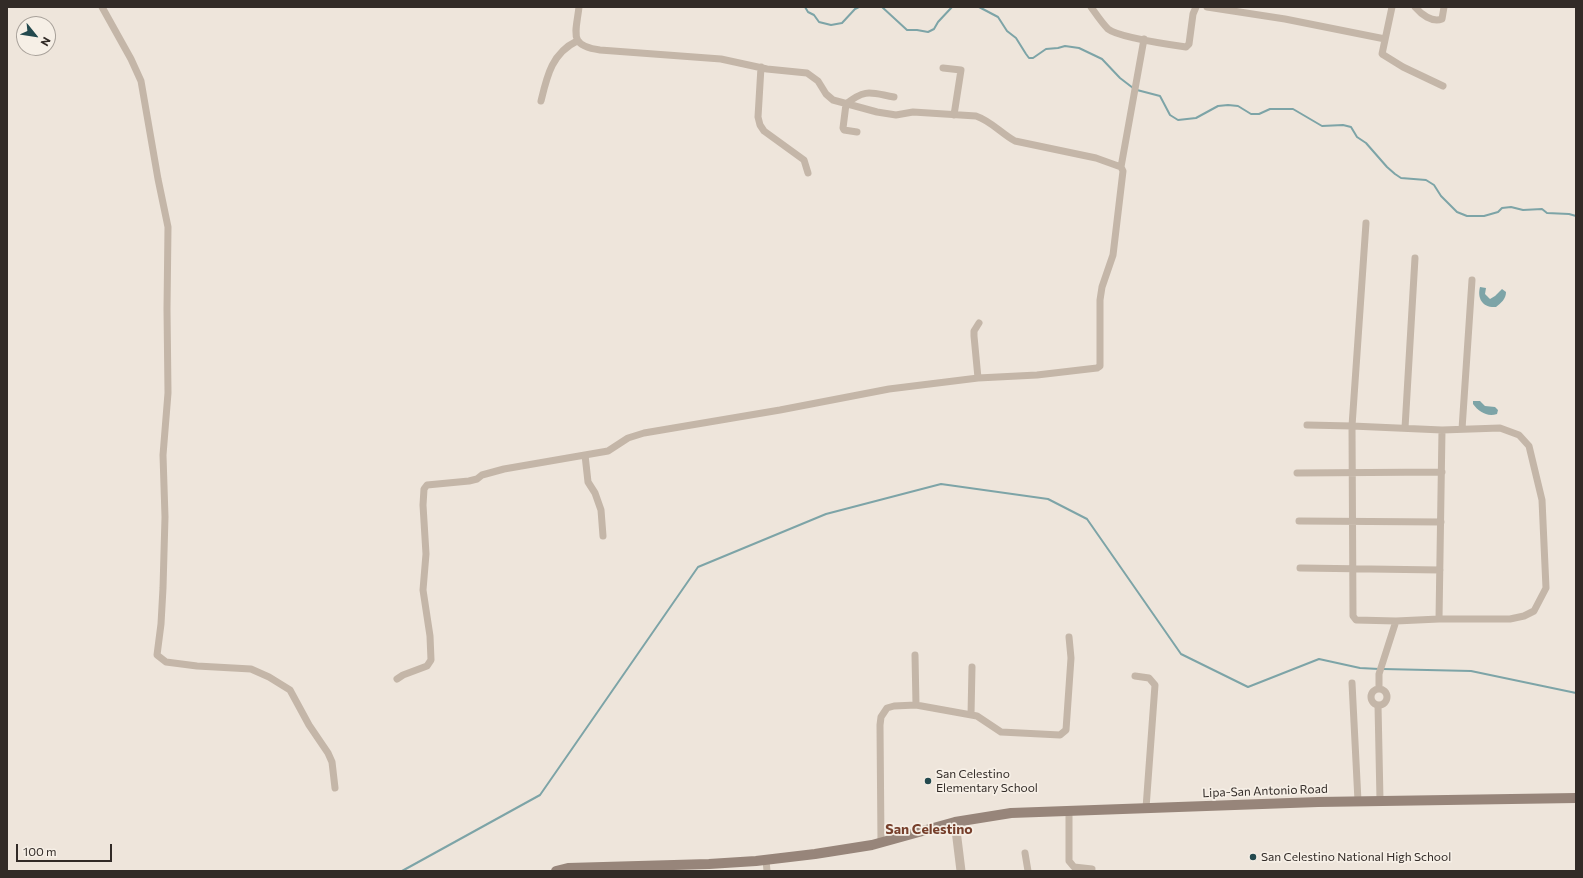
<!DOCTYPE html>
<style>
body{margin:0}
#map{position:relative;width:1583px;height:878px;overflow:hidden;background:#eee5db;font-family:Commissioner,sans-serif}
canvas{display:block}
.frame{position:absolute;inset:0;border:8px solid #322b27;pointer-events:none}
.north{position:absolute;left:16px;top:16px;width:40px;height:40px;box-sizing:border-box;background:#f6efe6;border:1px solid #a8a19a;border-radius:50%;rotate:120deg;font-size:11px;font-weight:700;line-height:16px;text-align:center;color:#322b27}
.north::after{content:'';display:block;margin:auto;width:14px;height:18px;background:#23494e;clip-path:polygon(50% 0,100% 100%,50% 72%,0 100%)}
.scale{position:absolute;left:16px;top:844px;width:96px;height:18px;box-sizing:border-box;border:2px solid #322b27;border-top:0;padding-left:5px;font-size:12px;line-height:14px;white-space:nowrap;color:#322b27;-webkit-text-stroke:3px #f6efe6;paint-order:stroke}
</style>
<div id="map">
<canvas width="1583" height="878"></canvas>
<div class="frame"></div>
<div class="north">N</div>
<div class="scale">100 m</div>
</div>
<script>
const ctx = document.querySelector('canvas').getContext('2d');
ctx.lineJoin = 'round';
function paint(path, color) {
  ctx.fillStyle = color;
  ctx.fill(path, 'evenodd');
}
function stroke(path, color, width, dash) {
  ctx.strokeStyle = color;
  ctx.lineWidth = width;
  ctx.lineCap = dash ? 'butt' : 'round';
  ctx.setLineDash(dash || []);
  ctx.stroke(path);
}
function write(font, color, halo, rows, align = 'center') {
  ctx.font = font + ' Commissioner,sans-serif';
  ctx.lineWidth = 3.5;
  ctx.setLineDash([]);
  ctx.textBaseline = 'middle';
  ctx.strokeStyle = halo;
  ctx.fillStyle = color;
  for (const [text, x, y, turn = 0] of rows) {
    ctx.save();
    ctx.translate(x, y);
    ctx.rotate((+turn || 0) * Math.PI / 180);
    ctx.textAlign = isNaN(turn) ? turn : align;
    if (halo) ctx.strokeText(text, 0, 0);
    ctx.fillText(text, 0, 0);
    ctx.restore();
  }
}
paint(new Path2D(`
 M1480,287L1486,288L1485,294L1490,299L1495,296L1502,289L1506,292C1506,299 1501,303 1496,307C1483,308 1477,299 1480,287Z
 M1473,401H1480L1485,406L1495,407L1498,410L1497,414C1487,417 1479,412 1473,404Z`), '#7da4a7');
stroke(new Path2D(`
 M805,7L808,12L814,15L819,22L831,25L842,23L855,9L859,7
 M882,7L907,30H917L928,32L934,29L938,22L952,7
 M979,7L998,17L1007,31L1016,38L1026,54L1029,58H1033L1046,49L1058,48L1065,46L1079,48L1102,59L1120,78L1133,88
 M1137,90L1160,96L1170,115L1178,120L1196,118L1218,106L1228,105L1238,106L1251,114H1259L1270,109H1293L1322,126L1343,125L1351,127L1357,137L1366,143L1387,167L1395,174L1401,178L1426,180L1434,185L1441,196L1457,212L1467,216H1484L1498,212L1502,208L1511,207L1523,210L1542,209L1547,213L1569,214L1576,216
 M1383,669L1471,671L1576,693
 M402,871L540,795L698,567L826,514L941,484L1048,499L1087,519L1181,654L1248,687L1319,659L1360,668L1379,669`), '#7da4a7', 2);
stroke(new Path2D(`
 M102,7L131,59L141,81L158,179L168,227L167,309L168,393L163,455L165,517L163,588L161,624L157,655L166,662L197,666L251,669L269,677L290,690L309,725L328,753L332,762L335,788
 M579,7C576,33 568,46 600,50L721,59L767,69L807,73L818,81L826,94L833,100L877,112L896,115L913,112L976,116C991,121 1002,134 1015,141L1096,158L1121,167
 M1091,7C1096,14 1102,23 1108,29C1118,37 1172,45 1186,47L1189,44L1193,14L1196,7
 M1207,7L1285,19L1385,39
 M1392,7L1382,54L1403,67L1443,86
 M1415,7C1421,14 1432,23 1442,19L1444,7
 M761,67L758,117L760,125L764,131L804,160L808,173
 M943,68L961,70L954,115
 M541,101C547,76 552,53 577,41
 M857,132L844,130L843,128L846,104C866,88 871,93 894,97
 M978,378L974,336V331L979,323
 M1307,425L1352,426L1442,430L1500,428L1519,435L1529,446L1542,500L1546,588L1534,611L1524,616L1510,619H1439L1396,621L1356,620L1353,616L1352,426L1366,223
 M1405,428L1415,258
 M1462,429L1472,280
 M585,455L588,482L595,493L601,510L603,536
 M1297,473L1442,472
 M1299,521L1441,522
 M1300,568L1440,570
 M1439,619L1442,430
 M915,655L916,705
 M1135,676L1149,678L1155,685L1146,808
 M397,679L403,675L427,666L431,660L430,636L423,590L426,554L423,505L424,489L427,485L469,481L477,479L482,475L504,469L608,451L628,438L644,433L780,410L889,389L978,378L1037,375L1097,368L1100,366V300L1102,287L1113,255L1123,171L1121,167L1144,39
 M1352,683L1358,801
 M1379,689V674L1396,621
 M1371 697a8 8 0 1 1 16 0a8 8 0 1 1-16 0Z
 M1378,705L1380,800
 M971,715L972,667
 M1069,811V861L1074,867L1092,869
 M881,843L880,725L881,717L887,708L894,706L916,705L977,716L1001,732L1060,735L1066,730L1071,658L1069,637
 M1025,853L1028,871
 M766,860L767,871`), '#c4b6a8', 7);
stroke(new Path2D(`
 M955,822L961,871`), '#c4b6a8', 9);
stroke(new Path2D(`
 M556,871L568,868L709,864L756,861L815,854L872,845L955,822L1011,813L1318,802L1576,798`), '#97857a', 10);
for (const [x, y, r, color] of [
 [928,781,4,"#23494e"],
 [1253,857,4,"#23494e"]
]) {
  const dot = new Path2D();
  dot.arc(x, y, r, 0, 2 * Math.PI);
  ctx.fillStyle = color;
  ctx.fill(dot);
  stroke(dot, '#f6efe6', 1.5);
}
write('12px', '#322b27', '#f6efe6', [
 ["San Celestino",936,774],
 ["Elementary School",936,788],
 ["San Celestino National High School",1261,857]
], 'left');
write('12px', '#322b27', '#f6efe6', [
 ["Lipa-San Antonio Road",1265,791,-2]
]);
write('bold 14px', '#763f2b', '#f6efe6', [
 ["San Celestino",929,829]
]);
</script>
